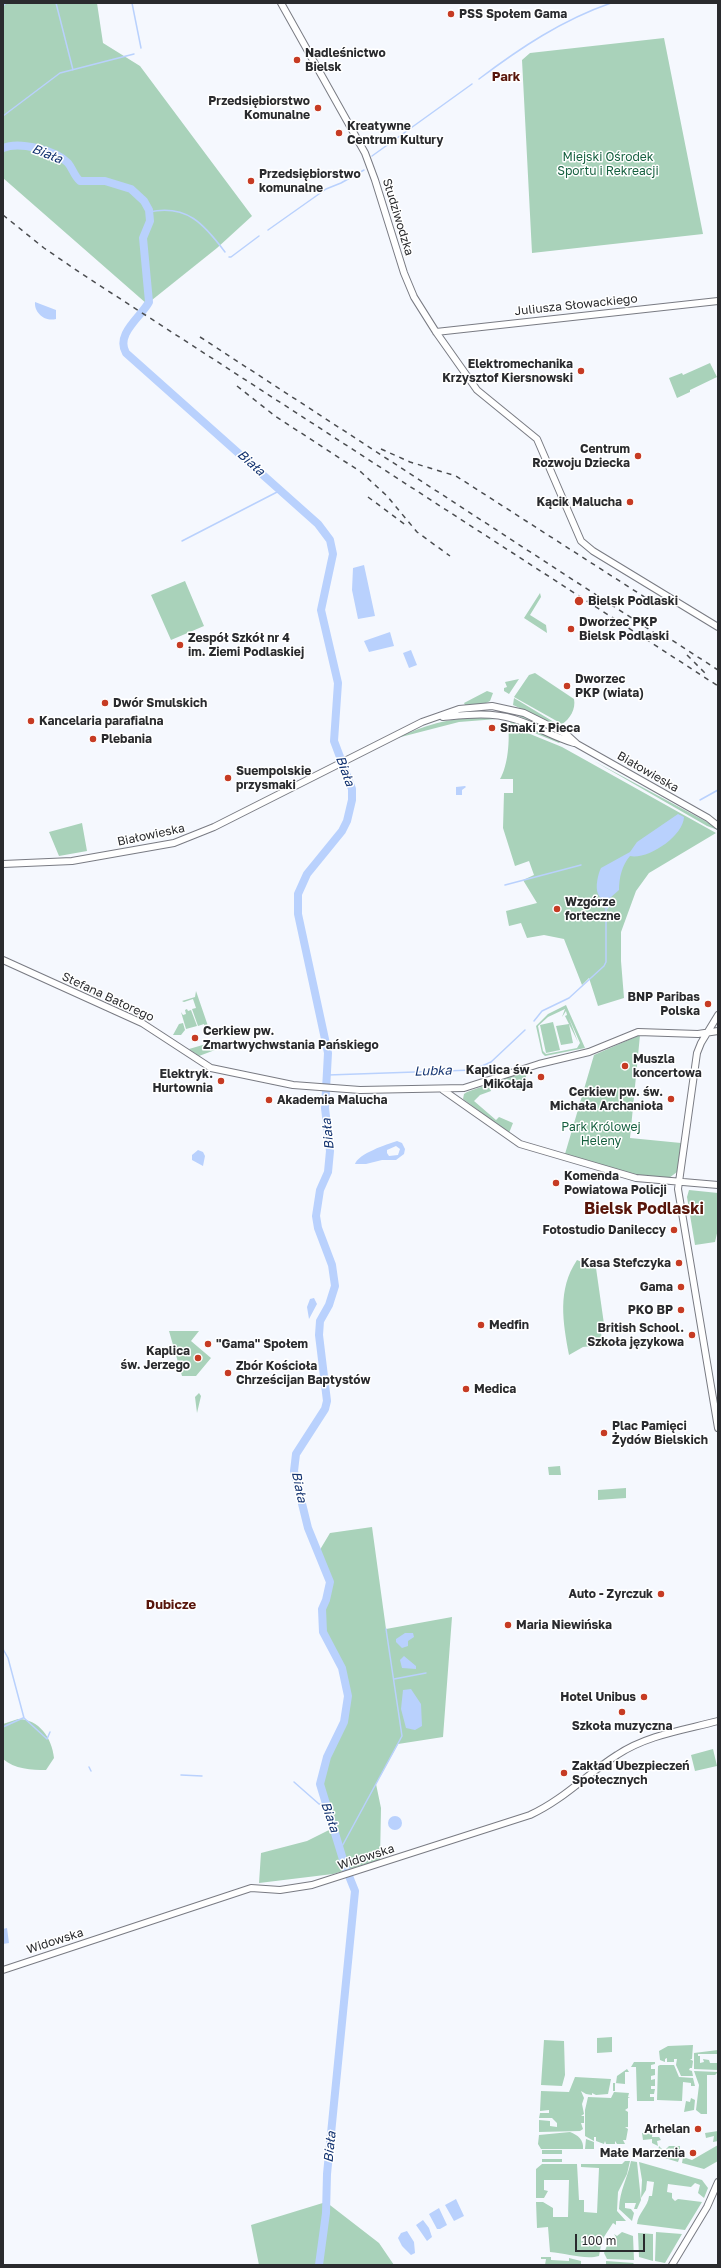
<!DOCTYPE html>
<meta charset="utf-8">
<style>
body{margin:0}
#map{position:relative;width:721px;height:2268px;overflow:hidden;background:#f5f8fe;font-family:"Golos Text",sans-serif}
canvas{display:block}
.frame{position:absolute;inset:0;border:4px solid #2a2b2e;pointer-events:none}
.scale{position:absolute;left:575px;top:2234px;width:70px;height:18px;box-sizing:border-box;border:2px solid #2a2b2e;border-top:0;padding-left:5px;font-size:12px;line-height:14px;white-space:nowrap;color:#2a2b2e;-webkit-text-stroke:3px #fff;paint-order:stroke}
</style>
<div id="map">
<canvas width="721" height="2268"></canvas>
<div class="frame"></div>
<div class="scale">100 m</div>
</div>
<script>
const ctx = document.querySelector('canvas').getContext('2d');
ctx.lineJoin = 'round';
function paint(path, color) {
  ctx.fillStyle = color;
  ctx.fill(path, 'evenodd');
}
function stroke(path, color, width, dash) {
  ctx.strokeStyle = color;
  ctx.lineWidth = width;
  ctx.lineCap = dash ? 'butt' : 'round';
  ctx.setLineDash(dash || []);
  ctx.stroke(path);
}
function write(font, color, halo, rows, align = 'center') {
  ctx.font = font + ' "Golos Text",sans-serif';
  ctx.lineWidth = 3;
  ctx.setLineDash([]);
  ctx.textBaseline = 'middle';
  ctx.strokeStyle = halo;
  ctx.fillStyle = color;
  for (const [text, x, y, turn = 0] of rows) {
    ctx.save();
    ctx.translate(x, y);
    ctx.rotate((+turn || 0) * Math.PI / 180);
    ctx.textAlign = isNaN(turn) ? turn : align;
    if (halo) ctx.strokeText(text, 0, 0);
    ctx.fillText(text, 0, 0);
    ctx.restore();
  }
}
paint(new Path2D(`
 M3,3H97L103,43L140,66L252,216L217,248L147,304L3,178Z
 M664,38L703,234L532,253L522,60L530,53Z
 M710,363L717,377L690,390V392L677,398L669,378L682,373L683,375Z
 M185,581L204,626L171,640L151,595Z
 M540,593L541,597L530,615L546,625L547,633L524,618Z
 M535,673L574,699C576,709 570,719 562,724L514,697L529,675Z
 M519,679L509,694L504,691V688L507,687L505,682Z
 M487,691L493,693L490,701L484,704L465,705L464,703Z
 M514,698L559,725H557L513,705Z
 M508,711L531,719L552,729L548,730Z
 M479,717L497,719L459,722L397,738C424,725 450,718 479,717Z
 M511,721L537,730L560,742L559,743L510,723Z
 M508,725L562,747L716,833L649,873L636,891L621,932V961L624,998L598,1006L589,978L582,985L564,939L544,935L527,938L521,923L509,926L506,911L537,903L523,880L534,875L529,861L515,866L503,828L504,793H513V779H500C508,766 510,739 508,725Z
 M594,761L718,828V830L707,826Z
 M82,823L87,851L59,856L49,832Z
 M196,991L208,1026L205,1027L204,1024L198,1026L192,1009L196,1008L193,999L184,1002L182,1001L195,997Z
 M566,1005L585,1048L545,1056L542,1053L536,1026L548,1014ZM565,1009L562,1017L566,1011L567,1015L565,1016L569,1024L556,1026L561,1045L573,1043L569,1024L578,1042L569,1018L580,1043L577,1048L546,1054L543,1051L538,1026L548,1017Z
 M187,1009L188,1011L191,1010L197,1026L186,1029L181,1012L183,1015L186,1014L185,1010Z
 M553,1022L560,1050L546,1053L540,1025Z
 M183,1023L185,1030L181,1035H173L179,1024Z
 M640,1035L630,1138L681,1143L677,1172L669,1178L637,1175L565,1154L594,1055Z
 M213,1042L215,1050L199,1056L189,1049Z
 M525,1071L527,1073L522,1090L512,1089L519,1085L518,1082L507,1085L505,1083L509,1082L507,1079L489,1085L491,1091L480,1095L474,1101L496,1120L499,1117L513,1123L509,1133L463,1099L464,1094L467,1092Z
 M689,1190L718,1193V1229L715,1242L695,1245L687,1197Z
 M577,1260L596,1268L604,1324L600,1327L603,1345L583,1347L569,1355C563,1322 557,1290 577,1260Z
 M169,1331H199L191,1341L211,1358L196,1376H182Z
 M199,1393L201,1396L197,1413L195,1397Z
 M560,1466L561,1475H549L548,1467Z
 M626,1488V1498L598,1500V1490Z
 M372,1527L386,1629L452,1617L443,1737L398,1744L376,1784L381,1808L380,1860L333,1874L259,1883L261,1853L307,1841L333,1828L320,1784L327,1757L344,1722L348,1696L342,1668L323,1632L322,1609L326,1600L330,1582L318,1553L330,1533Z
 M18,1719C39,1719 52,1738 54,1758L46,1770C32,1770 14,1769 3,1759V1724Z
 M713,1749L717,1766L695,1771L691,1755Z
 M612,2037V2052L597,2053V2038Z
 M544,2040L564,2041L565,2075L562,2086L541,2085Z
 M693,2045L692,2059H690L693,2061L692,2068H690L689,2070L692,2071L693,2076H681L676,2065L677,2059H674V2062H667V2058L665,2059V2062L660,2060L659,2051L668,2046Z
 M718,2050V2054H698V2056H700V2063L704,2062L703,2059L709,2060L710,2063H717L718,2059V2070L694,2069V2053Z
 M634,2062H655V2064L651,2065V2069H655V2075L651,2076V2080L655,2079V2086H651V2089H655L654,2094H650V2097H654V2101H637L636,2067H631Z
 M660,2065H674L679,2077L693,2078L695,2086H691V2083L683,2082L682,2101L657,2100L658,2066Z
 M627,2069L629,2072H625V2084L615,2083V2091H613V2083H616L617,2076Z
 M694,2071L718,2072L715,2075H707V2114H701L696,2110L699,2085Z
 M575,2077L611,2079L608,2094L596,2095L592,2093V2095L586,2094L581,2091L584,2098L582,2104L584,2114L581,2116H584V2123H581L583,2129L580,2131L539,2132V2120L550,2121V2126L557,2127V2123L552,2118H539L540,2113H549V2110L540,2111L541,2091L569,2092Z
 M614,2092L629,2093L628,2097H630L628,2098V2108L625,2110L628,2112V2127H625L628,2129L626,2140H623L625,2144H617L615,2141V2144H606L605,2141L604,2144L596,2141V2137H594V2141L585,2136V2110L588,2097L611,2098Z
 M691,2098L695,2100L694,2110L684,2112L686,2101L690,2102Z
 M653,2127L652,2137H659L661,2140L657,2141L658,2146L652,2143V2139L643,2140L642,2133L650,2134L651,2128Z
 M718,2131V2141L713,2142L714,2136L706,2138L705,2133Z
 M570,2132C578,2135 584,2140 583,2149H541L538,2144L539,2135Z
 M586,2139L594,2142V2149H585Z
 M718,2145V2161L704,2169L682,2163L683,2157L692,2160Z
 M659,2146L664,2151L669,2146H680V2150L675,2153L680,2156L678,2162L655,2155L634,2153V2151L653,2150L658,2152Z
 M542,2150H562V2154H542Z
 M542,2159H562V2162H542Z
 M625,2161H630L627,2174L618,2192L617,2211L626,2221H616V2225L613,2223L602,2240L599,2256C585,2260 566,2253 550,2252L548,2227L537,2228L536,2202H543L553,2208V2217H568L569,2180H544V2190L548,2191L544,2198H536V2169L542,2164H577L579,2200H584V2212L597,2213L599,2168L581,2167V2164H622Z
 M631,2161L637,2162L641,2200L637,2209H634L636,2203H625V2208L631,2209L634,2213L632,2221L619,2209C620,2189 627,2180 631,2161Z
 M639,2162L702,2180L708,2188L704,2198L698,2193L700,2185L695,2183L691,2187L668,2184L667,2192L672,2193V2198L675,2201L678,2199L702,2202L685,2230L637,2224C638,2213 648,2207 649,2196H652L654,2182L647,2181L646,2190L641,2198L642,2180Z
 M326,2202L379,2243L394,2265H259L251,2225Z
 M622,2232L633,2236L634,2260L607,2259L604,2253L608,2243L611,2244L616,2237L614,2234L617,2236Z
 M656,2232L682,2234L665,2263L655,2261Z
 M638,2233L653,2234V2261L639,2257Z
 M541,2257H551V2260L569,2261V2258L581,2261V2265H545L546,2259H541Z
 M606,2261L634,2263L632,2265H606Z`), '#a9d2ba');
paint(new Path2D(`
 M35,302L56,310V319C45,322 34,313 35,302Z
 M364,565L375,616L358,619L352,590L353,568Z
 M390,632L394,646L369,652L364,641Z
 M411,650L417,665L409,668L403,653Z
 M465,786L466,787L462,790V795H456V787Z
 M678,814L684,817C683,837 647,860 630,856C622,865 619,878 619,890L610,898L608,909L604,908C605,901 601,900 598,894C595,887 598,874 601,868L630,852L637,842Z
 M397,1141L402,1143L405,1149L404,1154L396,1160H382L366,1164H355C358,1154 387,1144 397,1141ZM396,1146L400,1149L398,1155L389,1156L387,1153V1150Z
 M198,1150L203,1152L205,1156L203,1166L192,1160V1155Z
 M314,1298L317,1304L309,1319L307,1307L310,1299Z
 M405,1633H413L414,1637L408,1641V1646L402,1648L396,1642V1639Z
 M404,1656L416,1666V1669L402,1668L400,1660Z
 M411,1689L421,1704L422,1726L415,1730L406,1728L401,1709L403,1690Z
 M388 1823a7 7 0 1 1 14 0a7 7 0 1 1-14 0Z
 M7,1928L9,1943L3,1944V1929Z
 M456,2199L464,2216L454,2221L445,2205Z
 M439,2208L447,2225L440,2229H437L429,2214Z
 M423,2220L429,2228L432,2237L427,2241L416,2225Z
 M407,2231L414,2242L415,2253L411,2255L402,2246L398,2238L401,2233Z`), '#b9d1fd');
stroke(new Path2D(`
 M56,3L73,70
 M132,3L141,48
 M3,6L6,3
 M479,79C520,48 562,20 611,3
 M3,116L60,73L134,54
 M372,156L472,84
 M149,212C187,204 204,224 225,252
 M268,230L326,189L341,183L364,170
 M229,257H231L259,236
 M182,541L281,490
 M700,800L718,790
 M505,885L581,865
 M534,1021L542,1011L569,998L604,966L606,962V909
 M328,1075L473,1070L491,1062L525,1030
 M3,1649L8,1658L24,1718L47,1739L50,1732
 M394,1679L426,1673
 M3,1727L23,1718
 M89,1767L91,1771
 M181,1775L202,1776
 M294,1782L319,1804H325
 M340,1850L402,1736L386,1629`), '#b9d1fd', 1.5);
stroke(new Path2D(`
 M3,148C19,141 55,150 68,163C73,169 74,176 80,181H105L131,189L144,201L149,210L150,221L143,238L149,302C141,317 115,334 126,353L318,524L330,540L333,554L321,610L338,683L334,741L352,789V800L347,821L342,831L307,874L298,894V914L328,1053L325,1108L330,1151L328,1172L320,1190L316,1216L318,1228L332,1265L335,1286L329,1305L320,1321L319,1335L327,1401L325,1409L296,1454L294,1471L308,1528L330,1582L326,1600L322,1609L323,1632L342,1668L348,1696L344,1722L327,1757L320,1784L345,1866L355,1891L327,2174L326,2213L319,2265`), '#b9d1fd', 8);
const secondary = new Path2D(`
 M281,3L365,153L375,180L404,273L414,297L436,332L477,390L537,439L581,541L593,551L718,627
 M436,332L718,301
 M443,717C466,715 490,712 514,719C535,725 553,737 574,743
 M3,864L72,861L174,843L214,827L422,722L459,709L492,706L524,713L566,734L577,744L708,818L718,826
 M3,960L142,1023L211,1068L293,1085L360,1090L464,1088L539,1064L589,1052L638,1032L698,1034L718,1031
 M718,1015L701,1043L697,1053L678,1189L718,1428
 M443,1090L520,1144L636,1178L718,1185
 M3,1970L251,1888L280,1890L312,1885L530,1815C563,1800 587,1774 617,1755C647,1735 684,1730 718,1721
 M672,2265L707,2207L718,2182`);
stroke(secondary, '#797b83', 8);
stroke(secondary, '#fff', 6);
stroke(new Path2D(`
 M3,215L44,248L82,274L718,686
 M200,337L667,641
 M237,386L275,416L361,472L387,496L417,532L450,556
 M381,449L410,462L456,476L646,598
 M368,497L407,526
 M664,635L718,670
 M687,655L707,675`), '#4b4d50', 1.5, [5, 5]);
for (const [x, y, r, color] of [
 [451,14,4,"#c63b23"],
 [297,60,4,"#c63b23"],
 [318,108,4,"#c63b23"],
 [339,133,4,"#c63b23"],
 [251,181,4,"#c63b23"],
 [581,371,4,"#c63b23"],
 [638,456,4,"#c63b23"],
 [630,502,4,"#c63b23"],
 [579,601,5,"#c63b23"],
 [571,629,4,"#c63b23"],
 [180,645,4,"#c63b23"],
 [567,686,4,"#c63b23"],
 [105,703,4,"#c63b23"],
 [31,721,4,"#c63b23"],
 [492,728,4,"#c63b23"],
 [93,739,4,"#c63b23"],
 [228,778,4,"#c63b23"],
 [557,909,4,"#c63b23"],
 [708,1004,4,"#c63b23"],
 [195,1038,4,"#c63b23"],
 [625,1066,4,"#c63b23"],
 [541,1077,4,"#c63b23"],
 [221,1081,4,"#c63b23"],
 [671,1099,4,"#c63b23"],
 [269,1100,4,"#c63b23"],
 [556,1183,4,"#c63b23"],
 [674,1230,4,"#c63b23"],
 [679,1263,4,"#c63b23"],
 [681,1287,4,"#c63b23"],
 [681,1310,4,"#c63b23"],
 [481,1325,4,"#c63b23"],
 [692,1335,4,"#c63b23"],
 [208,1344,4,"#c63b23"],
 [198,1358,4,"#c63b23"],
 [228,1373,4,"#c63b23"],
 [466,1389,4,"#c63b23"],
 [604,1433,4,"#c63b23"],
 [661,1594,4,"#c63b23"],
 [508,1625,4,"#c63b23"],
 [644,1697,4,"#c63b23"],
 [622,1712,4,"#c63b23"],
 [564,1773,4,"#c63b23"],
 [698,2129,4,"#c63b23"],
 [693,2153,4,"#c63b23"]
]) {
  const dot = new Path2D();
  dot.arc(x, y, r, 0, 2 * Math.PI);
  ctx.fillStyle = color;
  ctx.fill(dot);
  stroke(dot, '#fff', 1.5);
}
write('bold 12px', '#2a2b2e', '#fff', [
 ["PSS Społem Gama",459,14],
 ["Nadleśnictwo",305,53],
 ["Bielsk",305,67],
 ["Przedsiębiorstwo",310,101,"right"],
 ["Komunalne",310,115,"right"],
 ["Kreatywne",347,126],
 ["Centrum Kultury",347,140],
 ["Przedsiębiorstwo",259,174],
 ["komunalne",259,188],
 ["Elektromechanika",573,364,"right"],
 ["Krzysztof Kiersnowski",573,378,"right"],
 ["Centrum",630,449,"right"],
 ["Rozwoju Dziecka",630,463,"right"],
 ["Kącik Malucha",622,502,"right"],
 ["Bielsk Podlaski",588,601],
 ["Dworzec PKP",579,622],
 ["Bielsk Podlaski",579,636],
 ["Zespół Szkół nr 4",188,638],
 ["im. Ziemi Podlaskiej",188,652],
 ["Dworzec",575,679],
 ["PKP (wiata)",575,693],
 ["Dwór Smulskich",113,703],
 ["Kancelaria parafialna",39,721],
 ["Smaki z Pieca",500,728],
 ["Plebania",101,739],
 ["Suempolskie",236,771],
 ["przysmaki",236,785],
 ["Wzgórze",565,902],
 ["forteczne",565,916],
 ["BNP Paribas",700,997,"right"],
 ["Polska",700,1011,"right"],
 ["Cerkiew pw.",203,1031],
 ["Zmartwychwstania Pańskiego",203,1045],
 ["Muszla",633,1059],
 ["koncertowa",633,1073],
 ["Kaplica św.",533,1070,"right"],
 ["Mikołaja",533,1084,"right"],
 ["Elektryk.",213,1074,"right"],
 ["Hurtownia",213,1088,"right"],
 ["Cerkiew pw. św.",663,1092,"right"],
 ["Michała Archanioła",663,1106,"right"],
 ["Akademia Malucha",277,1100],
 ["Komenda",564,1176],
 ["Powiatowa Policji",564,1190],
 ["Fotostudio Danileccy",666,1230,"right"],
 ["Kasa Stefczyka",671,1263,"right"],
 ["Gama",673,1287,"right"],
 ["PKO BP",673,1310,"right"],
 ["Medfin",489,1325],
 ["British School.",684,1328,"right"],
 ["Szkoła językowa",684,1342,"right"],
 ["\"Gama\" Społem",216,1344],
 ["Kaplica",190,1351,"right"],
 ["św. Jerzego",190,1365,"right"],
 ["Zbór Kościoła",236,1366],
 ["Chrześcijan Baptystów",236,1380],
 ["Medica",474,1389],
 ["Plac Pamięci",612,1426],
 ["Żydów Bielskich",612,1440],
 ["Auto - Zyrczuk",653,1594,"right"],
 ["Maria Niewińska",516,1625],
 ["Hotel Unibus",636,1697,"right"],
 ["Szkoła muzyczna",622,1726,"center"],
 ["Zakład Ubezpieczeń",572,1766],
 ["Społecznych",572,1780],
 ["Arhelan",690,2129,"right"],
 ["Małe Marzenia",685,2153,"right"]
], 'left');
write('12px', '#145f3e', '#fff', [
 ["Miejski Ośrodek",608,157],
 ["Sportu i Rekreacji",608,171],
 ["Park Królowej",601,1127],
 ["Heleny",601,1141]
]);
write('12px', '#2a2b2e', '#fff', [
 ["Studziwodzka",398,217,73],
 ["Juliusza Słowackiego",576,305,-6],
 ["Białowieska",648,772,30],
 ["Białowieska",151,835,-12],
 ["Stefana Batorego",108,997,25],
 ["Widowska",366,1857,-18],
 ["Widowska",55,1941,-18]
]);
write('bold 13px', '#59160b', '#fff', [
 ["Park",506,77],
 ["Dubicze",171,1605]
]);
write('italic 13px', '#143471', '#fff', [
 ["Biała",47,154,22],
 ["Biała",251,463,42],
 ["Biała",345,771,70],
 ["Lubka",433,1071,-2],
 ["Biała",328,1134,-96],
 ["Biała",299,1487,78],
 ["Biała",330,1817,71],
 ["Biała",330,2147,-84]
]);
write('bold 16px', '#59160b', '#fff', [
 ["Bielsk Podlaski",644,1209]
]);
</script>
